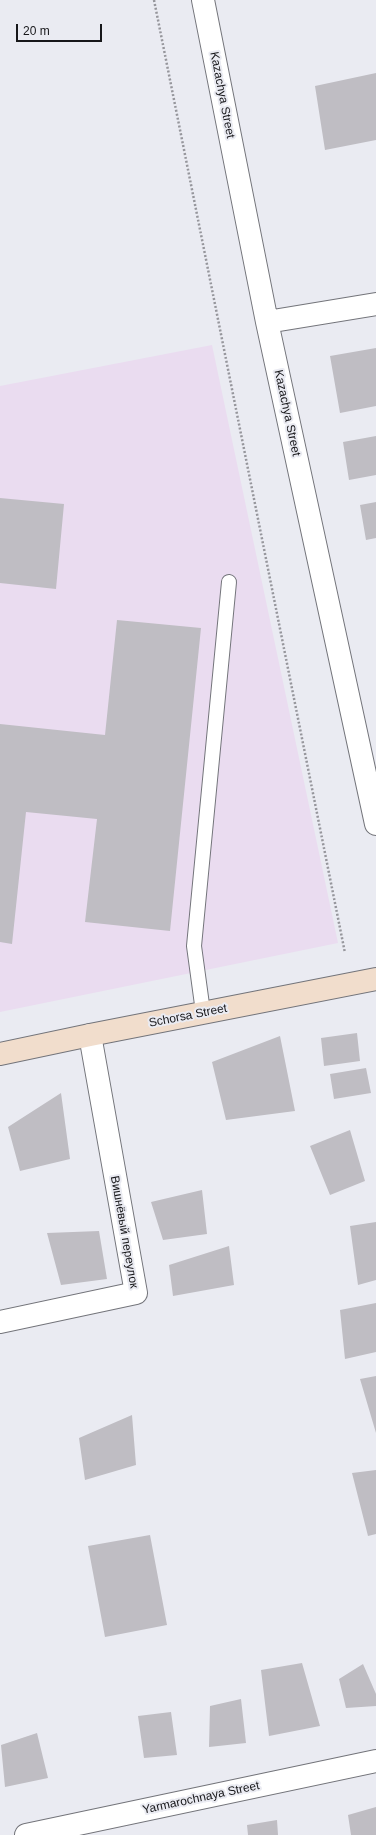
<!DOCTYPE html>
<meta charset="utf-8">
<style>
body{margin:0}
#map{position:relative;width:376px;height:1835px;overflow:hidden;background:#eaebf2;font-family:Helvetica,sans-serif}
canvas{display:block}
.scale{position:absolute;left:16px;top:24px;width:86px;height:18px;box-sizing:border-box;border:2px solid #17171a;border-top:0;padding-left:5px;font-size:12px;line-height:14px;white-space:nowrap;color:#17171a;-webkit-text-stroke:3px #eaebf2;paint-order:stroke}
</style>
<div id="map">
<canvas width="376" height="1835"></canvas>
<div class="scale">20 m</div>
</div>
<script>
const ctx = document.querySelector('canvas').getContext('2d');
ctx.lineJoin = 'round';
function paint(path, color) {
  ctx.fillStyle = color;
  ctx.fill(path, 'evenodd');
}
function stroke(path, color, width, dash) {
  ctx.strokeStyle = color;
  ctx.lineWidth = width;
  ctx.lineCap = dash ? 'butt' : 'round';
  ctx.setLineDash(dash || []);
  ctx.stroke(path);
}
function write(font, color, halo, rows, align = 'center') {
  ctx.font = font + ' Helvetica,sans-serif';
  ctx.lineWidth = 4;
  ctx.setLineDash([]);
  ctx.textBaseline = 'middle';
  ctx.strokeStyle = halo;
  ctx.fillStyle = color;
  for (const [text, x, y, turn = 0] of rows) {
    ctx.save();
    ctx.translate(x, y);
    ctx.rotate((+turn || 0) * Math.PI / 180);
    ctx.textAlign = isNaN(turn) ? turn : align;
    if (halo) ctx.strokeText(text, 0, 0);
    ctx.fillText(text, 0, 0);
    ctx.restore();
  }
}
paint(new Path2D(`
 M212,345L338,943L0,1012V386Z`), '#eadcf0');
paint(new Path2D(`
 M376,73V140L325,150L315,86Z
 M376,348V406L340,413L330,356Z
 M376,436V475L349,480L343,442Z
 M0,498L64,504L56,589L0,583Z
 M376,502V538L366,540L360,505Z
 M117,620L201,628L170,931L85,922L97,819L26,812L12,944L0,942V724L105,735Z
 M357,1033L360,1061L324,1066L321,1038Z
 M280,1036L295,1111L226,1120L212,1062Z
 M366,1068L371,1093L334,1099L330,1074Z
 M61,1093L70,1159L20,1171L8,1127Z
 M350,1130L365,1181L330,1195L310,1146Z
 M202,1190L207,1234L163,1240L151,1202Z
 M376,1222V1280L358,1285L350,1226Z
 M99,1231L107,1279L61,1285L47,1233Z
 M229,1246L234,1285L173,1296L169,1265Z
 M376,1303V1352L345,1359L340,1310Z
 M376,1376V1433L360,1379Z
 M132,1415L136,1465L85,1480L79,1438Z
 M376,1470V1534L368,1536L352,1473Z
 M150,1535L167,1625L105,1637L88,1546Z
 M302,1663L320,1726L269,1736L261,1670Z
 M363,1664L376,1694V1706L346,1708L339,1679Z
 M241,1699L246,1743L209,1747L210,1706Z
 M171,1712L177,1755L144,1758L138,1716Z
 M37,1733L48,1778L5,1787L1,1745Z
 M376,1807V1835H351L348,1815Z
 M277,1820L278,1835H248L247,1825Z`), '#bfbdc3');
const lane = new Path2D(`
 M203,1012L194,946L229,582`);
const street = new Path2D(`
 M203,0L267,322L376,824
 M267,322L376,304
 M0,1322L136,1293L90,1035
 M26,1835L376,1761`);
const secondary = new Path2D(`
 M0,1054L90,1035L376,979`);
stroke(lane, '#73747a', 16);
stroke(street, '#73747a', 24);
stroke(secondary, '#73747a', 24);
stroke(new Path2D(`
 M154,0L345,953`), '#96969c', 2.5, [2, 2]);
stroke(lane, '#fff', 14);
stroke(street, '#fff', 22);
stroke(secondary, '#f1ddcc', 22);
write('12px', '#17171a', '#eaebf2', [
 ["Kazachya Street",222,95,79],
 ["Kazachya Street",287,413,78],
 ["Schorsa Street",188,1016,-11],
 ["Вишнёвый переулок",124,1232,80],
 ["Yarmarochnaya Street",201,1798,-12]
]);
</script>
